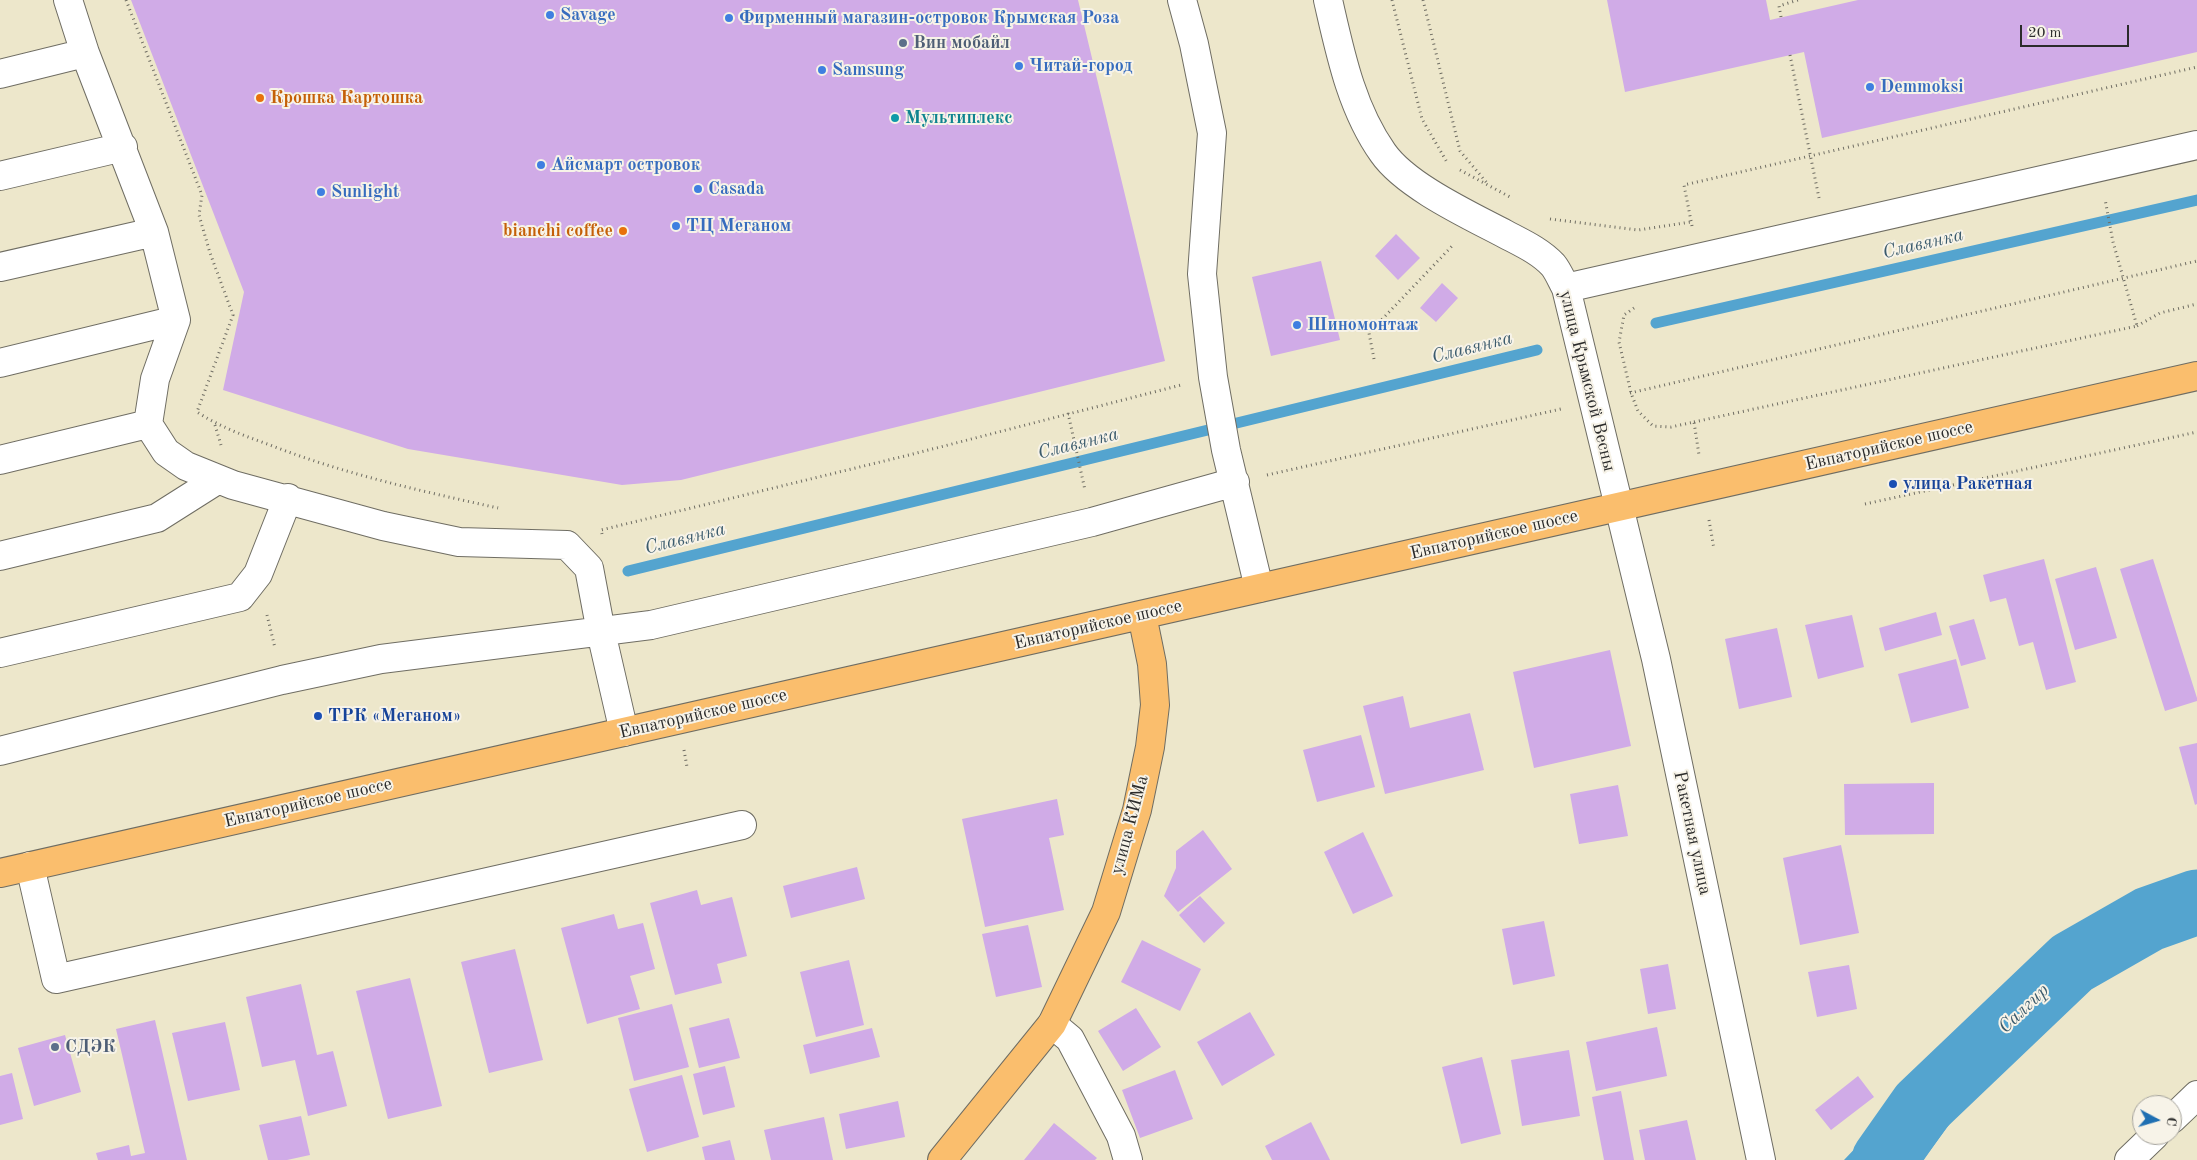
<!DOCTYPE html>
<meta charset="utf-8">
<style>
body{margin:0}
#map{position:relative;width:2197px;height:1160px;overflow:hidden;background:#ede7cb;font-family:"Old Standard TT",serif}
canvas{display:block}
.north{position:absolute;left:2132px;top:1095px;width:50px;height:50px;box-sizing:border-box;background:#f7f3e8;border:1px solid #a5a39c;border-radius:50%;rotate:96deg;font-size:14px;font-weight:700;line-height:20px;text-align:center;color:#2b2b2b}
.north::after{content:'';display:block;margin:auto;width:18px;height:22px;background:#1f6fb2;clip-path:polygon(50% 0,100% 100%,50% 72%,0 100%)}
.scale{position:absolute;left:2020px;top:25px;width:109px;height:22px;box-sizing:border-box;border:2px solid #2b2b2b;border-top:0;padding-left:6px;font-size:15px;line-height:18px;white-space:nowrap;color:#2b2b2b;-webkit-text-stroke:4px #f7f3e8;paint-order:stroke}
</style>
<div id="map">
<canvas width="2197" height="1160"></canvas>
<div class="north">С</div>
<div class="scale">20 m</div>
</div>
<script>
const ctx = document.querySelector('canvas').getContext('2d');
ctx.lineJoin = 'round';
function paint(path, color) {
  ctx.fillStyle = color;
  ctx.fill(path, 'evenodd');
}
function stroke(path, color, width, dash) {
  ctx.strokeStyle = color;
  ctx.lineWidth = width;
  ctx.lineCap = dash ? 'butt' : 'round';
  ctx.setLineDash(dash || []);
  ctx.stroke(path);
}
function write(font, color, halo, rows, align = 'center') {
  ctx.font = font + ' "Old Standard TT",serif';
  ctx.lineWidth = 4;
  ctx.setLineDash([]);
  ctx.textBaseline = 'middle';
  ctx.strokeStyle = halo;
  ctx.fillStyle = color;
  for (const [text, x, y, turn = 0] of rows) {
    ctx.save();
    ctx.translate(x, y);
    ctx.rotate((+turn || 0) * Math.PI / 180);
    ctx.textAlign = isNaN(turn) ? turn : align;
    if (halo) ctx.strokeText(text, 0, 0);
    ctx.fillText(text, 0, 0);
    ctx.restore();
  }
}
paint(new Path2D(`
 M2022,973L2027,1034L1960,1110L1923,1160H1844Z`), '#54a4cf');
stroke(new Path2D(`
 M1656,323L2197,200
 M628,571L1537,350`), '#54a4cf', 11);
stroke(new Path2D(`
 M1884,1160L1922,1106L2072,963L2149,919L2197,902`), '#54a4cf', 65);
paint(new Path2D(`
 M131,0H1078L1165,361L681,480L622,485L408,449L223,390L244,292Z
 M1607,0H1766L1770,20L1858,0H2197V52L1822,138L1804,52L1625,92Z
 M1396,234L1420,258L1398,280L1375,256Z
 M1321,261L1340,340L1271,356L1252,277Z
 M1442,283L1458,298L1436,322L1420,308Z
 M2044,559L2076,682L2046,690L2033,642L2019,646L2006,598L1990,602L1983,575Z
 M2153,559L2197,698V701L2165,711L2120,569Z
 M2096,567L2117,638L2075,650L2055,579Z
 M1936,612L1942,635L1885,651L1879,628Z
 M1852,615L1864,667L1818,679L1805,625Z
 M1974,619L1986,659L1961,666L1949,626Z
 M1777,628L1792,697L1739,709L1725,639Z
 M1610,650L1631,746L1534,768L1513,672Z
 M1956,659L1969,708L1911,723L1898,674Z
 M1403,696L1410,728L1470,713L1484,770L1385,794L1363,706Z
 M1361,735L1375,787L1317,802L1303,750Z
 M2197,743V804L2195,805L2179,747Z
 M1934,783V834L1845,835L1844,784Z
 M1618,785L1628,836L1579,844L1570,794Z
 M1057,799L1064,835L1049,838L1064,910L985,927L962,819Z
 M1203,830L1232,869L1178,912L1164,896L1176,868V851Z
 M1363,832L1393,896L1353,914L1324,852Z
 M1841,845L1859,933L1800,945L1783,858Z
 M857,867L865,899L791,918L783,886Z
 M697,890L701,905L732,897L747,956L717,964L722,983L675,995L650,903Z
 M1200,896L1225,923L1204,943L1179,915Z
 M614,914L618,929L643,923L655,969L630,976L640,1009L587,1024L561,928Z
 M1544,921L1555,976L1513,985L1502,929Z
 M1028,925L1042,987L996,997L982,934Z
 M1142,940L1201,969L1180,1011L1121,982Z
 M515,949L543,1060L489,1073L461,962Z
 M849,960L864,1025L816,1037L800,972Z
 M1668,964L1676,1009L1648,1014L1640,969Z
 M1849,965L1857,1009L1817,1017L1808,972Z
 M410,978L442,1106L388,1119L356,991Z
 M301,984L317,1055L333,1051L347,1106L308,1116L295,1060L262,1067L246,997Z
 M672,1004L689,1067L634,1081L618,1018Z
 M1136,1008L1161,1047L1123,1071L1098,1031Z
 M1250,1012L1275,1055L1222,1086L1197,1042Z
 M729,1018L740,1058L699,1068L689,1028Z
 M155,1020L187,1160H98L96,1153L129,1145L131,1156L145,1153L116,1029Z
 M225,1022L240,1090L188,1101L172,1033Z
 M1657,1027L1667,1076L1596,1091L1586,1042Z
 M872,1028L880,1057L810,1074L803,1045Z
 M65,1035L81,1092L34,1106L18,1048Z
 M1569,1050L1580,1116L1522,1126L1511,1060Z
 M1482,1057L1501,1134L1461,1144L1442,1067Z
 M725,1066L735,1107L703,1115L693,1074Z
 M1175,1070L1193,1119L1140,1138L1122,1090Z
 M12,1073L23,1119L0,1125V1076Z
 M682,1075L699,1137L647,1152L629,1089Z
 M1858,1076L1874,1097L1831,1130L1815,1110Z
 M1621,1091L1634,1160H1604L1592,1097Z
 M898,1101L905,1137L846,1149L839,1114Z
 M301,1116L310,1155L287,1160H268L259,1125Z
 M824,1117L833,1160H771L764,1130Z
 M1687,1120L1696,1160H1645L1639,1130Z
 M1311,1122L1330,1160H1272L1265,1146Z
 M1054,1123L1097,1158L1095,1160H1024Z
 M730,1140L735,1160H705L702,1147Z`), '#d0abe7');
const minor = new Path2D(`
 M68,0L85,53L154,232L176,320L155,379L148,424L166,452L186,466L233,485L383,526L459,542L567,545L589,568L601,632L624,732
 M1182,0L1194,44L1212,133L1202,274L1213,377L1226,450L1259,588
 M1328,0C1340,52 1351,108 1383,153C1406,186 1469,215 1505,234C1522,243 1540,251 1553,265C1558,271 1562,281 1566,288L1656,659L1761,1160
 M0,74L85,53
 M0,176L123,147
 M0,267L154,232
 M1566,288L2197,145
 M0,363L176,320
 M0,460L148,424
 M0,556L157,518L217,480
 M0,653L240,597L258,574L288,498
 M0,751L282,680L381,659L651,625L1092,522L1235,482
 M30,866L56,979L742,825
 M1052,1024L1070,1039L1121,1136L1128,1160
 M2172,1119L2197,1095
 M2129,1160L2155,1135`);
const major = new Path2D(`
 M0,873L2197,376
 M942,1160L1052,1024L1106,912L1137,810L1150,747L1155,705L1152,664L1142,615`);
stroke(minor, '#6f6d63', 30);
stroke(major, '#6f6d63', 30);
stroke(new Path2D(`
 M126,0L202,195L199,215L210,253L233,315L197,412C220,427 245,436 270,445C344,474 421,491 498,508
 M1392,0L1422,119L1448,164
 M1423,0L1460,151L1487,183
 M1781,17L1779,6L1798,0
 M1790,55L1819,198
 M1460,170L1510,197
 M1550,219L1638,230L1691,222
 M1692,226L1684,185L2197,67
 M1634,308L1624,315L1619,342L1631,393L1638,411L1653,426L1671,427L1694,422L1699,455
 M2137,326L2160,313L2197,304
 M1374,359L1369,333L1454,244
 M1630,393L2197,261
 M1068,413L1085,490
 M1694,422L2137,326L2113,242L2105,199
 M215,425L221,445
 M1267,475L1561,409
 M1865,504L2197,432
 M1709,520L1714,549
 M602,534L601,530L913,454L1181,385
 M267,615L275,648
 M684,750L687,767`), '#6f6d63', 3, [1, 4]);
stroke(minor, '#fff', 28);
stroke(major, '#fabe6d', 28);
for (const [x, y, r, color] of [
 [550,15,5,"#3f7fe0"],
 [729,18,5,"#3f7fe0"],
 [903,43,5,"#5c6f8a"],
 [1019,66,5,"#3f7fe0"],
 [822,70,5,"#3f7fe0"],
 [1870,87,5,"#3f7fe0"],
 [260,98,5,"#e8710a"],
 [895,118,5,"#0f9aa8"],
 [541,165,5,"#3f7fe0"],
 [698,189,5,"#3f7fe0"],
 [321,192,5,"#3f7fe0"],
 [676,226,5,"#3f7fe0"],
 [623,231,5,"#e8710a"],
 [1297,325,5,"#3f7fe0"],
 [1893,484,5,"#1a4fb4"],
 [318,716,5,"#1a4fb4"],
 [55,1047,5,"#5c6f8a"]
]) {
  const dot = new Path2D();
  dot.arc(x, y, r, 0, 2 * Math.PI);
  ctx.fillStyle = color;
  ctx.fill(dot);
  stroke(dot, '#f7f3e8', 2);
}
write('bold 18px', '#366cbe', '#f7f3e8', [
 ["Savage",560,15],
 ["Фирменный магазин-островок Крымская Роза",739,18],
 ["Читай-город",1029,66],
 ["Samsung",832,70],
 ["Demmoksi",1880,87],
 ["Айсмарт островок",551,165],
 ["Casada",708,189],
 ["Sunlight",331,192],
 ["ТЦ Меганом",686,226],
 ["Шиномонтаж",1307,325]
], 'left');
write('bold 18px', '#4e5e75', '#f7f3e8', [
 ["Вин мобайл",913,43],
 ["СДЭК",65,1047]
], 'left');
write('bold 18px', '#c56008', '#f7f3e8', [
 ["Крошка Картошка",270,98],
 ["bianchi coffee",613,231,"right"]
], 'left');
write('bold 18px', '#0d838f', '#f7f3e8', [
 ["Мультиплекс",905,118]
], 'left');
write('18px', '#2b2b2b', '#f7f3e8', [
 ["улица Крымской Весны",1587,381,76],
 ["Евпаторийское шоссе",1889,446,-13],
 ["Евпаторийское шоссе",1494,535,-13],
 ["Евпаторийское шоссе",1098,625,-13],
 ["Евпаторийское шоссе",703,714,-13],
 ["Евпаторийское шоссе",308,803,-13],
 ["улица КИМа",1130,825,-75],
 ["Ракетная улица",1692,833,78]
]);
write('bold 18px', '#164399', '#f7f3e8', [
 ["улица Ракетная",1903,484],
 ["ТРК «Меганом»",328,716]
], 'left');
write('italic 19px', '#3b5b6d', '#f7f3e8', [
 ["Славянка",1923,244,-13],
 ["Славянка",1472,348,-14],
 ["Славянка",1078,444,-14],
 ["Славянка",685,539,-14],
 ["Салгир",2024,1009,-44]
]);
</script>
